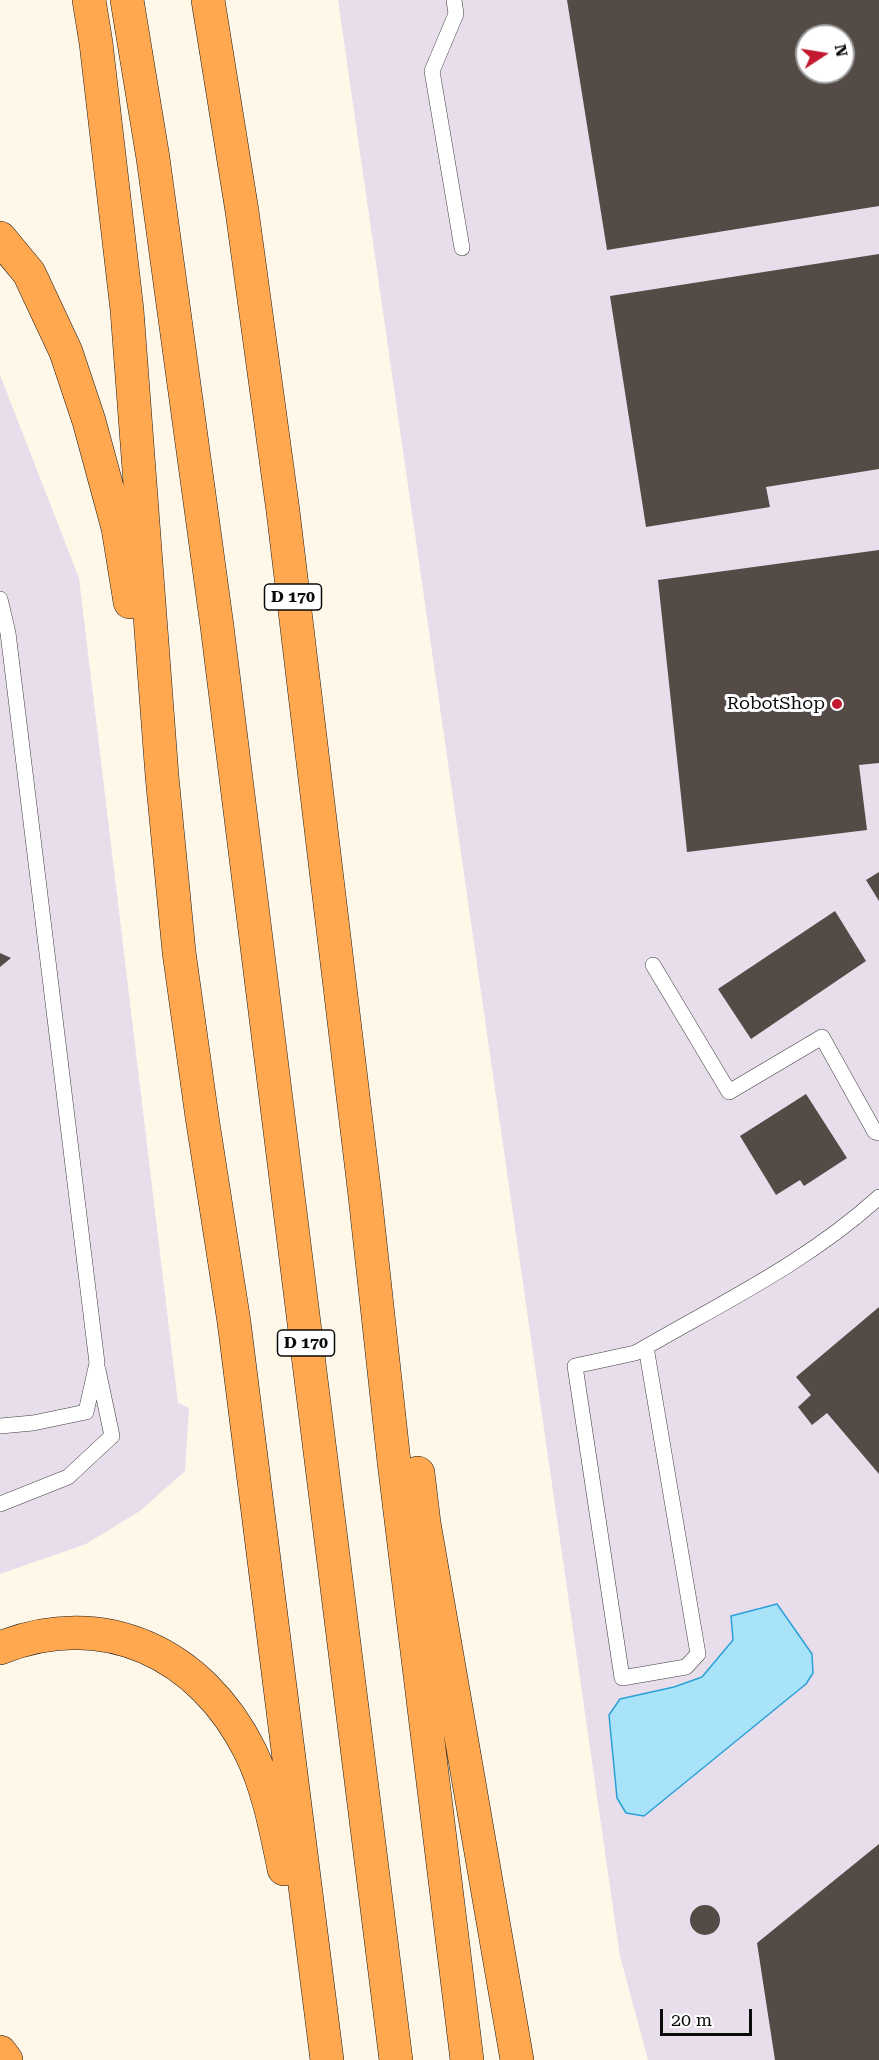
<!DOCTYPE html>
<style>
body{margin:0}
#map{position:relative;width:879px;height:2060px;overflow:hidden;background:#fff8e8;font-family:"Roboto Serif",serif}
canvas{display:block}
.north{position:absolute;left:795px;top:24px;width:60px;height:60px;box-sizing:border-box;background:#fff;border:2px solid #9d9d9d;border-radius:50%;rotate:78deg;font-size:16px;font-weight:700;line-height:24px;text-align:center;color:#0a0a0a}
.north::after{content:'';display:block;margin:auto;width:21px;height:27px;background:#c31a31;clip-path:polygon(50% 0,100% 100%,50% 72%,0 100%)}
.scale{position:absolute;left:660px;top:2009px;width:92px;height:27px;box-sizing:border-box;border:3px solid #0a0a0a;border-top:0;padding-left:8px;font-size:18px;line-height:21px;white-space:nowrap;color:#0a0a0a;-webkit-text-stroke:4px #fff;paint-order:stroke}
</style>
<div id="map">
<canvas width="879" height="2060"></canvas>
<div class="north">N</div>
<div class="scale">20 m</div>
</div>
<script>
const ctx = document.querySelector('canvas').getContext('2d');
ctx.lineJoin = 'round';
function paint(path, color) {
  ctx.fillStyle = color;
  ctx.fill(path, 'evenodd');
}
function stroke(path, color, width, dash) {
  ctx.strokeStyle = color;
  ctx.lineWidth = width;
  ctx.lineCap = dash ? 'butt' : 'round';
  ctx.setLineDash(dash || []);
  ctx.stroke(path);
}
function write(font, color, halo, rows, align = 'center') {
  ctx.font = font + ' "Roboto Serif",serif';
  ctx.lineWidth = 6;
  ctx.setLineDash([]);
  ctx.textBaseline = 'middle';
  ctx.strokeStyle = halo;
  ctx.fillStyle = color;
  for (const [text, x, y, turn = 0] of rows) {
    ctx.save();
    ctx.translate(x, y);
    ctx.rotate((+turn || 0) * Math.PI / 180);
    ctx.textAlign = isNaN(turn) ? turn : align;
    if (halo) ctx.strokeText(text, 0, 0);
    ctx.fillText(text, 0, 0);
    ctx.restore();
  }
}
paint(new Path2D(`
 M338,0H879V2060H648L620,1956ZM807,36H843V72H807Z
 M0,375L79,578L178,1403L189,1408L185,1471L140,1511L86,1544L0,1574Z`), '#e8ddeb');
const water = new Path2D(`
 M777,1604L812,1654L813,1673L806,1684L644,1816L626,1813L617,1798L609,1715L620,1699L674,1687L702,1677L733,1640L731,1616Z`);
paint(water, '#a8e3fa');
stroke(water, '#2aa1d6', 1.5);
paint(new Path2D(`
 M567,0H879V206L607,250ZM807,36H843V72H807Z
 M879,254V469L766,487L770,507L646,527L610,296Z
 M879,550V763L859,765L867,830L687,852L658,580Z
 M879,872V901L866,880Z
 M835,911L866,961L751,1039L718,989Z
 M0,953L11,958L0,967Z
 M806,1094L847,1158L804,1186L800,1180L776,1195L740,1136Z
 M879,1307V1474L827,1413L812,1425L798,1407L811,1395L796,1377Z
 M879,1844V2060H775L757,1943Z
 M690 1920a15 15 0 1 1 30 0a15 15 0 1 1-30 0Z`), '#544a46');
const service = new Path2D(`
 M454,0L456,14L432,71L462,248
 M0,599L8,633L97,1363L86,1412L33,1423L0,1426
 M653,965L729,1092L822,1037L875,1132L879,1133
 M646,1347L698,1654L686,1667L622,1678L575,1366L635,1353L646,1347C726,1301 810,1260 879,1197
 M0,1504L68,1477L112,1436L98,1370`);
const trunk = new Path2D(`
 M89,0L96,43L127,310L162,776L179,952L202,1117L234,1322L327,2060
 M127,0L153,158L217,626L396,2060
 M208,0L242,211L283,511L365,1196L394,1462L467,2060
 M0,238L29,273L66,352L89,421L118,528L130,602
 M418,1473L424,1523L517,2060
 M0,1648C104,1606 202,1654 250,1751C268,1787 276,1830 284,1869
 M0,2052L6,2060`);
stroke(service, '#3d3d3d', 16);
stroke(trunk, '#1b1b1b', 34);
stroke(service, '#fff', 15);
stroke(trunk, '#ffa84f', 33);
for (const [x, y, r, color] of [
 [837,704,6,"#c31a31"]
]) {
  const dot = new Path2D();
  dot.arc(x, y, r, 0, 2 * Math.PI);
  ctx.fillStyle = color;
  ctx.fill(dot);
  stroke(dot, '#fff', 2);
}
for (const [x, y, w] of [
 [293,597,57],
 [306,1343,57]
]) {
  const box = new Path2D();
  box.roundRect(x - w / 2, y - 13, w, 26, 4.5);
  ctx.fillStyle = '#fff';
  ctx.fill(box);
  stroke(box, '#0a0a0a', 1.5);
}
write('bold 16px', '#0a0a0a', null, [
 ["D 170",293,597],
 ["D 170",306,1343]
]);
write('18px', '#0a0a0a', '#fff', [
 ["RobotShop",825,704]
], 'right');
</script>
